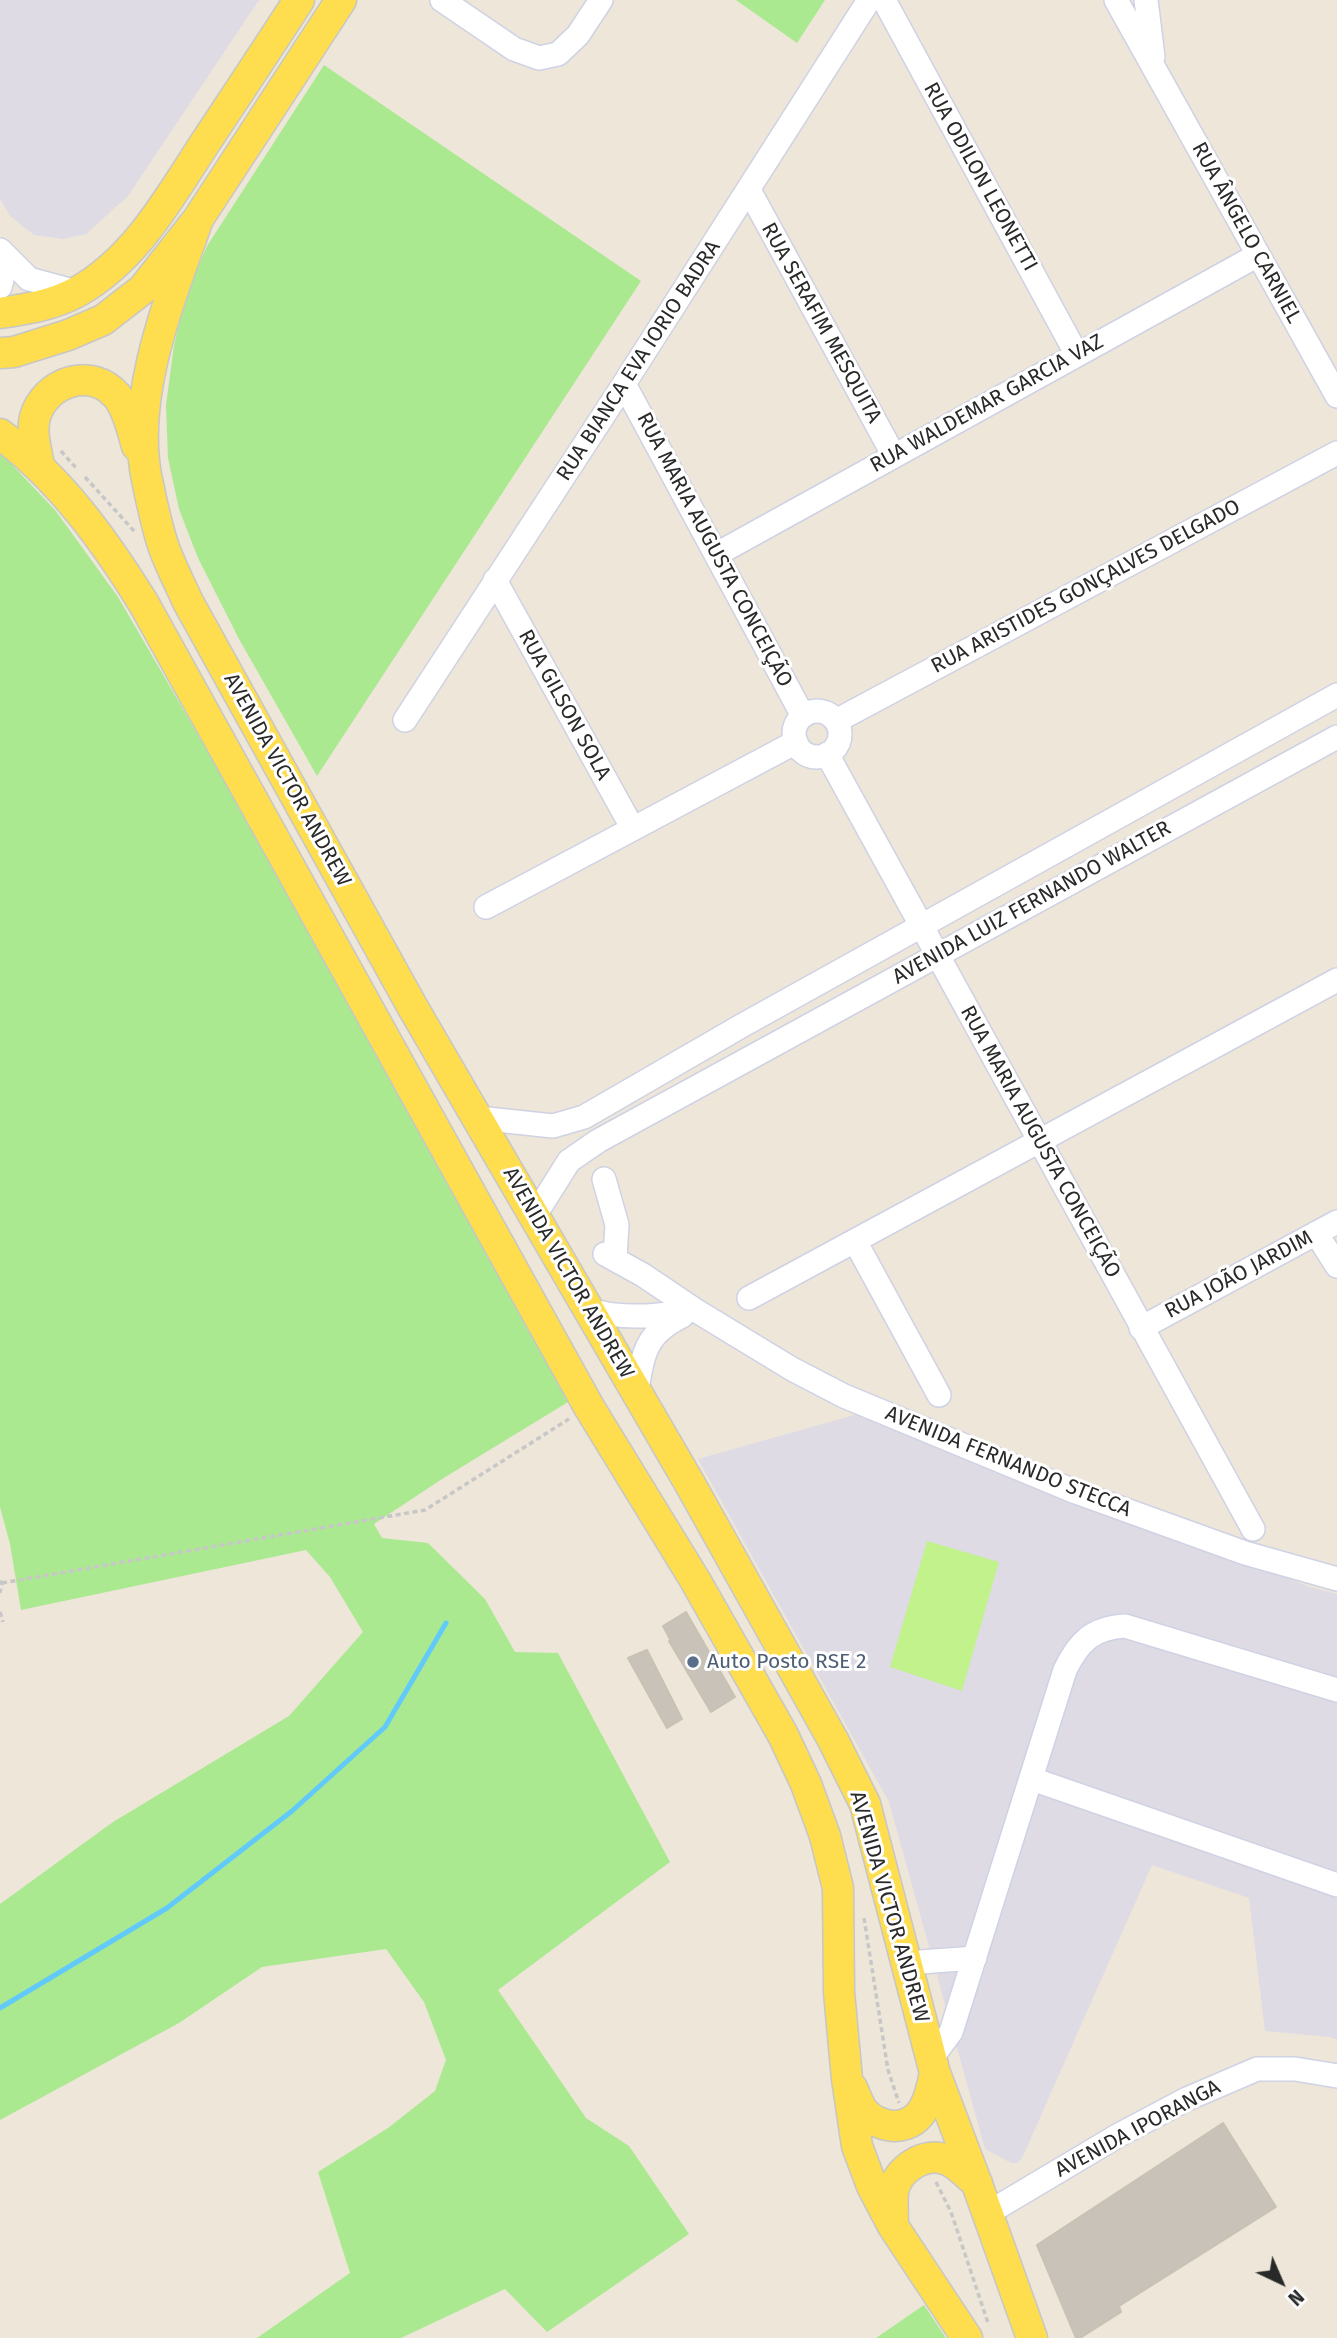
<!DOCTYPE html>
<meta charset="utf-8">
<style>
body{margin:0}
#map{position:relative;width:1337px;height:2338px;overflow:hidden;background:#ede6d9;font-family:"Fira Sans",sans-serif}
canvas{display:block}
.north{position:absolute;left:1246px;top:2247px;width:70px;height:70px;-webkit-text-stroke:5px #fff;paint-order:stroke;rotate:136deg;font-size:19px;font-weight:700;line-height:28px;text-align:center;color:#292929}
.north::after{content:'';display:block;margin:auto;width:24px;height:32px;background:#292929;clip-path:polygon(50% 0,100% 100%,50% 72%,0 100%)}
</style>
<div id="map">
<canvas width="1337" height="2338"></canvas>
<div class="north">N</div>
</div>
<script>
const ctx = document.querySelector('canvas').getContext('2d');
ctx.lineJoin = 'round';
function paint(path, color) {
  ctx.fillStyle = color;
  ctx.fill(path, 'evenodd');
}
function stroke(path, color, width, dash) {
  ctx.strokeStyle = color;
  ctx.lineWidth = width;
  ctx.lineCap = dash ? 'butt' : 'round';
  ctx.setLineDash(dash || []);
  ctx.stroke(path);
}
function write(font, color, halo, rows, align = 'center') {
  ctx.font = font + ' "Fira Sans",sans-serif';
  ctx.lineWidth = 6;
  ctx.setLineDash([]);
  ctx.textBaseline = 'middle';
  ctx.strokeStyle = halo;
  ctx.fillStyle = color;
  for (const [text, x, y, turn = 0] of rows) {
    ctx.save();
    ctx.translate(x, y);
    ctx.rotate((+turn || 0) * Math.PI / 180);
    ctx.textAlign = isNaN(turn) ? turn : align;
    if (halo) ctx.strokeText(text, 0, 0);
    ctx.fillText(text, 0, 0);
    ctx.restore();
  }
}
paint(new Path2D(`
 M0,0H259L128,196L86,234L63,239L34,235L10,216L0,199Z
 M858,1414L1310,1587L1337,1594V2040L1330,2037L1265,2031L1249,1898L1152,1865L1023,2156L1018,2163H1011L985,2149L889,1802L698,1459Z`), '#dedbe5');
paint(new Path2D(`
 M736,0H825L797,43Z
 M324,65L641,281L317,776L239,639L198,558L179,509L168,458L166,405L174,345L186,294L207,246Z
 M0,452L55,510L118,597L320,945L573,1399L442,1479L374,1524L382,1538L428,1543L485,1599L515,1652L558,1653L670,1862L498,1990L586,2118L629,2146L689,2234L547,2332L505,2289L401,2338H257L350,2273L318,2172L388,2128L435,2091L446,2060L424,2002L386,1949L262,1967L179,2023L0,2120V1904L113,1822L289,1716L363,1632L330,1577L306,1550L21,1610L10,1544L0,1507Z
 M924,2305L946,2338H876Z`), '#aae990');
paint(new Path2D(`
 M927,1541L999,1562L962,1691L890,1667Z`), '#c1f28b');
stroke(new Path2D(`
 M0,2008L167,1908L292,1811L385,1727L446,1623`), '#62cafa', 5);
const building = new Path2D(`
 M686,1612L735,1697L711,1712L669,1641H671L663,1626Z
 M647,1650L682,1719L667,1728L628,1658Z
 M1223,2123L1276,2207L1119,2306L1121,2312L1080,2338H1076L1037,2245Z`);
paint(building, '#c8c2b9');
stroke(building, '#c8c2b3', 2);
const minor = new Path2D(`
 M442,0L514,49L539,58L558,54L578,35L601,0
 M884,0L1077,355
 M1116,0L1337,396
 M1146,0L1153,57
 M749,190L894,456
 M0,250L29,279L77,292
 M0,266L2,280L0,287
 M624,384L803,716
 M717,554L1258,255
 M495,580L633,829
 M794 734a23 23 0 1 1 46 0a23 23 0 1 1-46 0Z
 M405,720L624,384L869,0
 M836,721L1337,453
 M827,754L1253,1529
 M486,907L796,742
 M478,1118L553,1126L584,1117L743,1025L1337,695
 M604,1179L617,1225L615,1258
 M535,1215L569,1161L598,1141L1337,737
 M1316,1233L1337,1266
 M855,1241L939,1395
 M605,1254L643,1275L695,1310L792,1369L844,1396L1076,1492L1245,1553L1337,1579
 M749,1298L1337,980
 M589,1310C625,1320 658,1316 695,1310
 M1141,1328L1337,1222
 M637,1390C643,1353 646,1333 682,1316
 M1032,1779L1337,1885
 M907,1963L975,1958
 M931,2059L951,2032L1065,1670C1079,1641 1093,1628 1125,1626L1337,1690
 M988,2213L1119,2135L1187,2099L1257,2069H1295L1337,2076`);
const major = new Path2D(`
 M198,219C171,297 131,391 146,475C151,499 156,525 164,548C171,567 180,584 188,602L412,1006L690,1484L833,1740L865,1804L935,2073L977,2184L1032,2338
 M0,313C27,309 53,305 77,292C136,259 169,198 205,143C236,96 268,48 299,0
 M0,353L14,352L68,335L103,320L143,289L198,219L341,0
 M0,434C60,478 105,541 144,604L589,1407L695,1580L783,1735L806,1784L825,1836L838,1888L839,1992L847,2079L857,2146L872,2186L893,2226L967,2338
 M39,465C36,449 31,433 35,417C45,382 91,366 117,396C128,409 132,430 137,446
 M852,2088C856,2096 859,2107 865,2113C872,2121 885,2126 895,2126C924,2125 930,2097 935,2073
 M893,2225C893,2214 892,2203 893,2192C897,2169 925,2151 947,2160C958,2164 968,2176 977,2183`);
stroke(minor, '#cfd2e4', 26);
stroke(major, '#c7c7c7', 33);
stroke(new Path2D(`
 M61,451L77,469
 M85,477L134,531
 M0,1581L2,1583L0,1593
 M2,1583L425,1510L569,1419
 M0,1612L3,1622
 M864,1918L888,2070L899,2103
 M936,2182L951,2212L988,2323`), '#c7c7c7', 3.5, [5, 3.5]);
stroke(minor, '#fff', 23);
stroke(major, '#fedd4e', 30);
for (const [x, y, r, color] of [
 [693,1662,7,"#5c6f8a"]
]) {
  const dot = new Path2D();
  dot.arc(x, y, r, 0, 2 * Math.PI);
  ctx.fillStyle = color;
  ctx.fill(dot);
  stroke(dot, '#fff', 2.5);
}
write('21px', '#292929', '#fff', [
 ["RUA ODILON LEONETTI",980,177,61],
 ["RUA ÂNGELO CARNIEL",1246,233,61],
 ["RUA SERAFIM MESQUITA",821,323,61],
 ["RUA BIANCA EVA IORIO BADRA",639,361,-57],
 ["RUA WALDEMAR GARCIA VAZ",987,404,-29],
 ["RUA MARIA AUGUSTA CONCEIÇÃO",714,550,62],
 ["RUA ARISTIDES GONÇALVES DELGADO",1086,587,-28],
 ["RUA GILSON SOLA",564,705,61],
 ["AVENIDA VICTOR ANDREW",287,780,61],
 ["AVENIDA LUIZ FERNANDO WALTER",1032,903,-29],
 ["RUA MARIA AUGUSTA CONCEIÇÃO",1040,1142,61],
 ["AVENIDA VICTOR ANDREW",568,1273,60],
 ["RUA JOÃO JARDIM",1239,1275,-28],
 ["AVENIDA FERNANDO STECCA",1008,1462,22],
 ["AVENIDA VICTOR ANDREW",889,1907,74],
 ["AVENIDA IPORANGA",1138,2129,-28]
]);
write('21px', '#4e5e75', '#fff', [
 ["Auto Posto RSE 2",707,1662]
], 'left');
</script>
